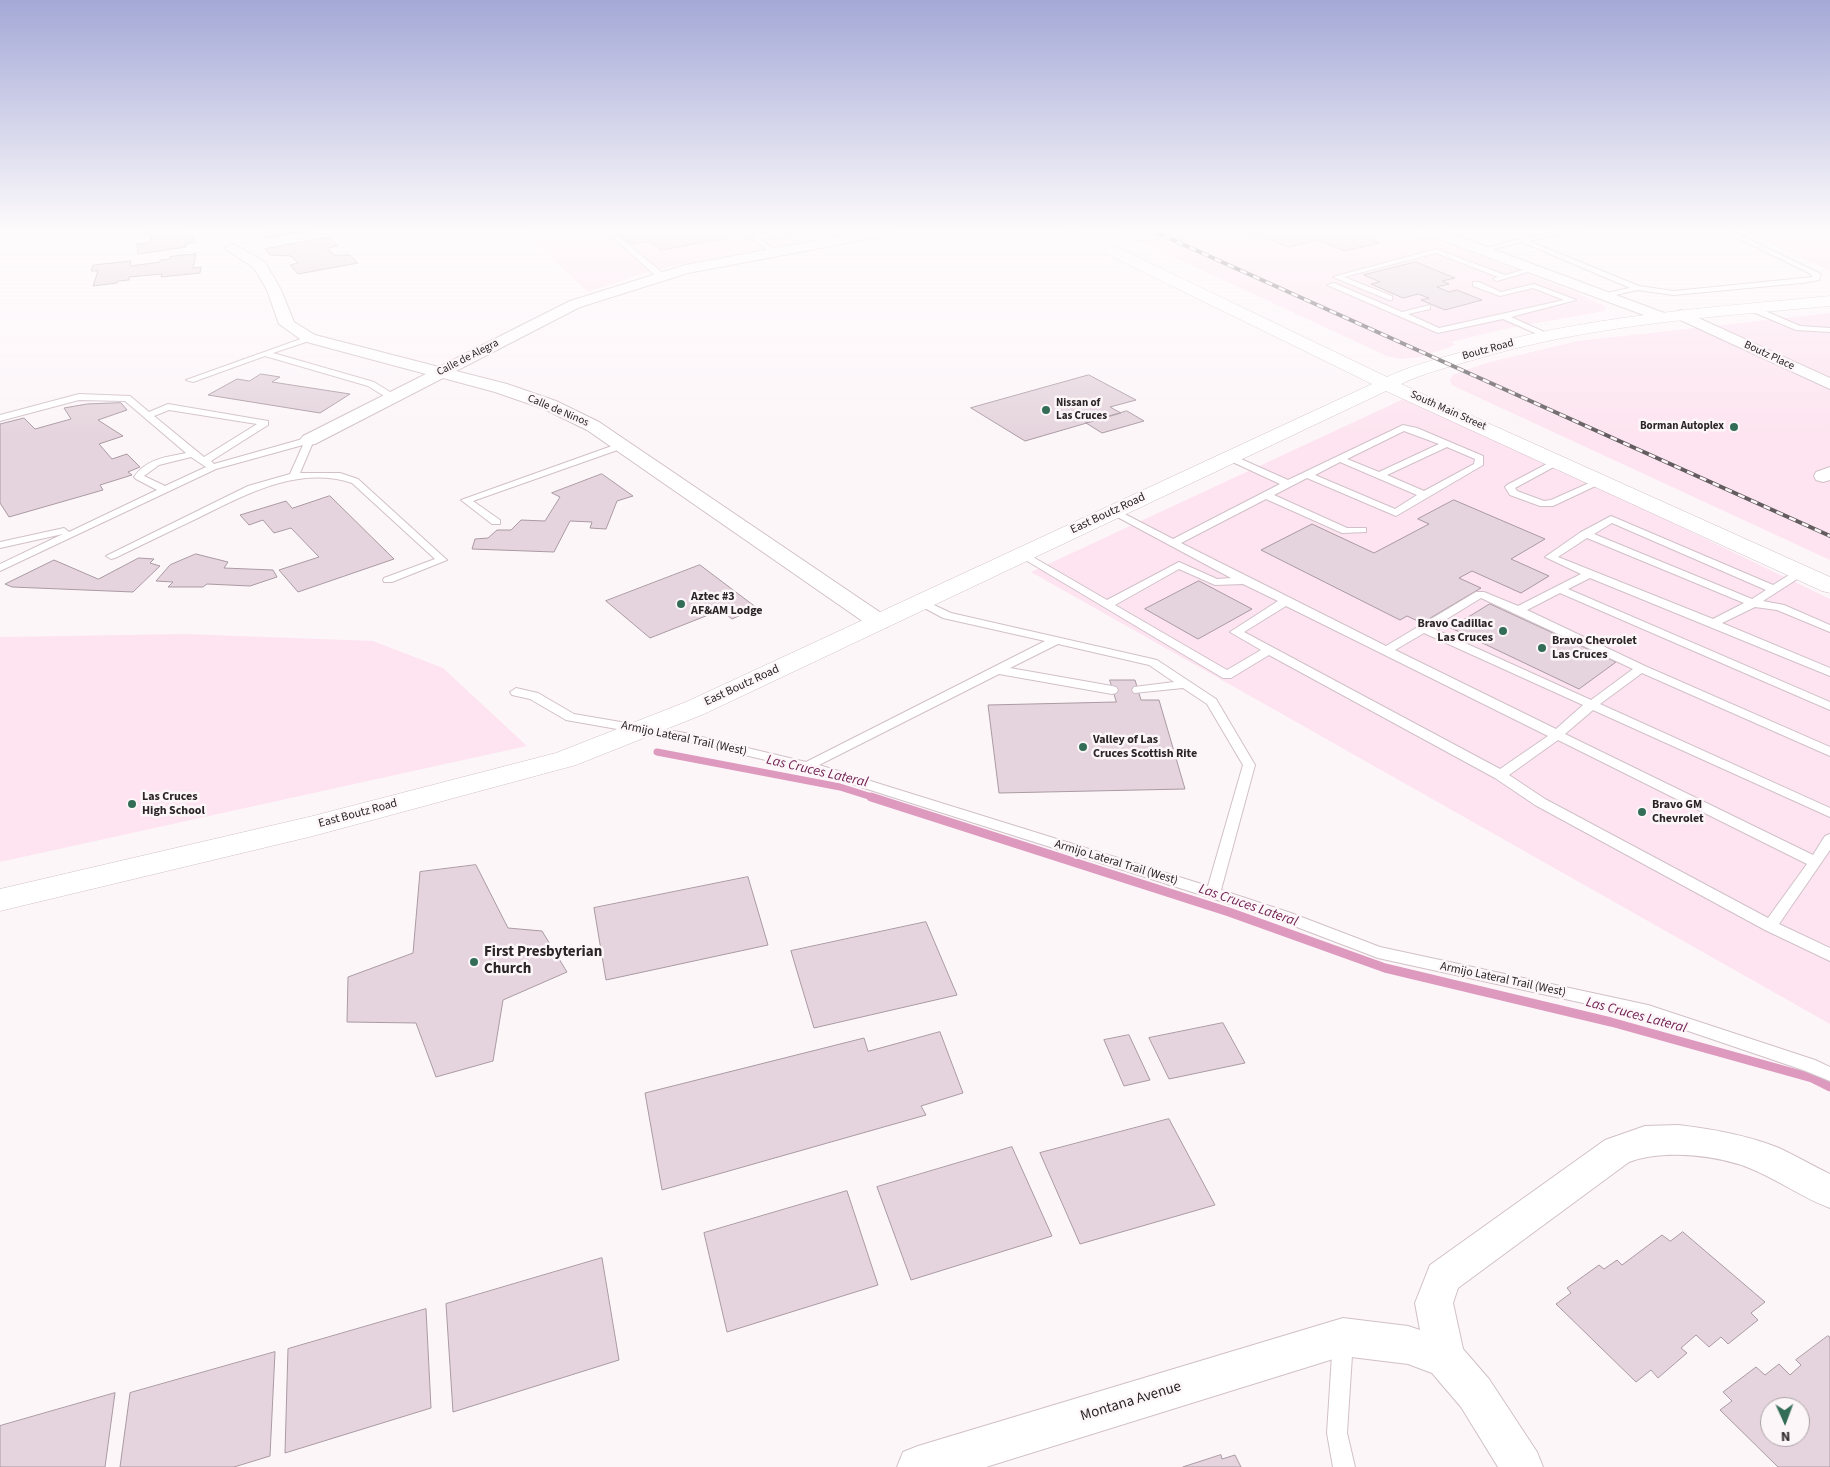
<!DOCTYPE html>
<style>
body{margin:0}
#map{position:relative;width:1830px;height:1467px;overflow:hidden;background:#fdf6f9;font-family:"Source Sans 3",sans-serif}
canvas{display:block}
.north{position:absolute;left:1760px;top:1397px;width:50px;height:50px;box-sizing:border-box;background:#fdf6f9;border:1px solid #a9a2a5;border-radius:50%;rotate:178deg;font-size:14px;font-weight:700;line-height:20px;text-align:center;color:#2b2528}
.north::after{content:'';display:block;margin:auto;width:18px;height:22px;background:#336d57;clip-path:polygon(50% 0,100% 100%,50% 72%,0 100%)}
</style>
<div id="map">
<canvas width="1830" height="1467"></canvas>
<div class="north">N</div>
</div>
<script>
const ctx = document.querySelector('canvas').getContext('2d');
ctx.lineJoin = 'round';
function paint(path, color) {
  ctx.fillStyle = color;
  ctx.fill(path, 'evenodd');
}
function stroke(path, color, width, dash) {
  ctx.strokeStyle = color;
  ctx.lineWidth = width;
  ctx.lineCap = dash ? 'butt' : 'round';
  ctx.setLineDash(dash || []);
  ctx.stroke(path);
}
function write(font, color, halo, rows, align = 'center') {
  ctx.font = font + ' "Source Sans 3",sans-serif';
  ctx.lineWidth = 5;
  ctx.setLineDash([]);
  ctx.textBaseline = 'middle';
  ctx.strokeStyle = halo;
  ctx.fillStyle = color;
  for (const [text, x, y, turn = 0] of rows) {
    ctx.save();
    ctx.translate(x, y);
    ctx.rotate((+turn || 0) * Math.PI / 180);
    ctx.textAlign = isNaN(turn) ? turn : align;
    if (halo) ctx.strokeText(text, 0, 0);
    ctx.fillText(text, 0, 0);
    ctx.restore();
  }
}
paint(new Path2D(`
 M521,230H859L677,265L642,274L588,292Z
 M1115,230H1412L1575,292L1605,306V311L1509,328L1451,342L1456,345L1420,357L1400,359L1387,356Z
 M1742,230H1830V271Z
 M1830,313V560L1458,388L1452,385L1450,380L1453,375L1460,372L1490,362L1578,341Z
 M1410,396L1830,599V1024L1031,572Z
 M186,634L373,641L443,668L527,746L0,862V637Z`), '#fde4f0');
stroke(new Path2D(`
 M657,752L840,787L875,798`), '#de99be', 7);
stroke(new Path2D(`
 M871,797L1229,912L1385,968L1611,1022L1812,1078L1830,1087`), '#de99be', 9);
const building = new Path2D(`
 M139,230H187L188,238L193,237L195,243L186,244V247L138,254L137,244L151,242L150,234L145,235V232L139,233Z
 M264,230H319L266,238Z
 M615,230H718L728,238L661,250L649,241L632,244Z
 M1248,230H1346L1379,243L1345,251L1318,240L1289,247Z
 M330,237L338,246L327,248L334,255H350L358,263L298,274L290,265L298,263L291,256L270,255L265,249Z
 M196,254L193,268L201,267L200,273L161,277L162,274L129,277V280L118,281L117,283L93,286L98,271H91L93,265L131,261L130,266L160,262V260L170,259V257Z
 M1416,262L1455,278L1442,281L1449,284L1437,287L1449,292L1457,290L1482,300L1445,310L1421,300L1429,298L1418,294L1403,298L1371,284L1380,282L1364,275Z
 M261,374L280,377L272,382L350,394L320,413L208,395L237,379L249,381Z
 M1089,375L1136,400L1110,407L1121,413L1025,441L971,408Z
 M121,403L127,410L98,420L123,436L99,444L112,459L127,454L140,467L128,472L132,475L100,485L103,490L9,517L0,503V424L24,418L35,429L71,419L64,408L87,404Z
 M1127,411L1144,421L1102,433L1086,423Z
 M602,474L633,496L617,501L606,529L590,528L592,522L570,521L554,552L472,549L475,539L488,538L497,530H511L521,520L545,521L560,497L552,493Z
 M330,496L394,559L298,592L279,570L319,557L291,528L274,533L263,520L249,525L240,515L286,501L292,508Z
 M1454,500L1545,539L1511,559L1549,576L1521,593L1472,571L1459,578L1481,588L1422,623L1407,616L1400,620L1261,550L1312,524L1374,553L1429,524L1418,519Z
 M196,554L228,562L224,568L273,570L277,577L250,586L207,584L203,587H168L173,582L156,581L170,565Z
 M139,558L154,559L150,563L160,566L133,592L12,587L5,584L54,560L98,579Z
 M700,565L757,608L732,619L721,610L650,638L606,601Z
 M1199,581L1252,609L1198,639L1145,609Z
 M1490,604L1616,662L1579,689L1451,628Z
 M1110,680H1135L1141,700H1159L1185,789L999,793L988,705L1116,702Z
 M476,865L508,928L542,931L567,972L503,1000L493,1061L436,1077L416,1023L347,1022L348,977L413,953L420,872Z
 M748,877L768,945L606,980L594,908Z
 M926,922L957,995L814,1028L791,951Z
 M1223,1023L1245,1063L1169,1079L1149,1038Z
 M940,1032L963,1093L921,1106L926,1115L662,1190L645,1093L864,1038L868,1051Z
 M1129,1035L1150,1080L1124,1086L1104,1040Z
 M1169,1119L1215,1205L1080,1244L1040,1153Z
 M1012,1147L1052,1236L911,1280L877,1187Z
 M847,1191L878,1285L727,1332L704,1233Z
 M1683,1232L1765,1302L1751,1313L1758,1320L1728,1344L1721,1337L1709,1347L1696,1335L1681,1348L1687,1353L1658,1378L1651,1370L1636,1382L1556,1304L1571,1293L1567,1288L1599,1265L1604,1269L1617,1260L1622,1265L1662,1235L1670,1241Z
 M602,1258L619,1360L453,1412L446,1304Z
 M426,1309L431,1408L285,1453L288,1349Z
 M1828,1336L1830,1337V1467H1778L1720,1410L1732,1401L1723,1392L1756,1367L1765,1375L1779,1364L1790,1375L1801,1365L1796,1360ZM1770,1407H1800V1437H1770Z
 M275,1352L270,1456L234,1467H120L130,1393Z
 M115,1393L105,1467H0V1426Z
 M1221,1455L1222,1459L1235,1455L1241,1467H1183Z`);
paint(building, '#e5d4dd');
stroke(building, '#aa9aa2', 1);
const service = new Path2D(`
 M784,230H799L760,239L776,252L777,253L774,255L752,238Z
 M1563,230H1583L1529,241L1639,286L1674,291L1813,277L1809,273L1721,230H1730L1821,274L1819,280L1802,283L1674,295L1637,290L1604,298L1600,296L1601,294L1630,288L1522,242L1482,252L1479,250L1522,238Z
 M615,237H619L664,274V278H658L615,239Z
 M1436,249L1505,275L1534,267L1538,269L1497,281L1493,279L1498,277L1436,253L1344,277L1392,296V300H1389L1333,277Z
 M1473,282H1479L1501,292L1534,284L1576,300L1511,317L1549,334L1550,336L1546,338L1503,319L1438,333L1327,285L1334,283L1402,312L1430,305V309L1408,314L1439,328L1564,300L1533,288L1500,296L1473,286Z
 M1748,306H1754L1800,326L1830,328V332L1796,330L1748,310Z
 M309,336H312V340L273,353L374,382L395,395V399H389L368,386L265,356L193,382L186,380Z
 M79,394L130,396L149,412L168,404L268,421V425L211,461L214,464L306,438H312L314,440L300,473H340L358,479L447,560L392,582H384L383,580L384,578L435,559L352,483C298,465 245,495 198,518C170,531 142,545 115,558L111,559L106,556L248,486L290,474L303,445L216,469L0,571V564L63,534L0,548V542L64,528L69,532L157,490L136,479L134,477C146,459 166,457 186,453L125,401L79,400L0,421V415ZM169,410L257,424L204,457L154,416ZM191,457L206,467L165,486L144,476L159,465Z
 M1403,425L1417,428L1483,456V465L1396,516L1307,478L1274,495L1347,528H1366V532L1342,533L1266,499L1181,543L1386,646L1476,592H1484L1518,606L1581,574L1545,557L1581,532L1611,516L1773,585L1797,570H1805L1806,572L1805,574L1763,601L1784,605L1830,625V632L1777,610L1755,607L1722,623L1830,668V676L1590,578L1568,589L1830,702V710L1560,593L1527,610L1645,666L1830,747V756L1642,673L1600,704L1830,808V817L1593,710L1565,734L1813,855L1825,836L1830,834V850L1779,924L1830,948V961L1765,930L1535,805L1495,778L1269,655L1231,678H1223L1017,555L1018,553H1026L1107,600L1179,562L1217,579L1231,578L1108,512L1113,509L1117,510L1173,539L1280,484L1226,459V455H1232L1288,480ZM1404,431L1439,444L1379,472L1347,459ZM1447,447L1475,459L1474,464L1424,491L1387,475ZM1340,462L1417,495L1395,509L1315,475ZM1612,523L1766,590L1752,599L1594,534ZM1587,538L1744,603L1713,619L1558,557ZM1179,569L1215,585L1243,584L1278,601L1230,632L1261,650L1227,670L1115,605ZM1481,598L1633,669L1591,700L1432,628ZM1286,606L1548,736L1500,769L1244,632ZM1424,633L1583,705L1556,729L1395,650ZM1558,740L1807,864L1768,918L1545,799L1509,775Z
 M623,442L628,445L626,447L473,501L500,520V524H492L461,500Z
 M1558,458L1563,461L1561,463L1515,488L1517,491L1544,501L1551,500L1598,479H1604L1606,481L1553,506H1540L1510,495L1505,487L1507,485Z
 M921,599L951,613L1157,660L1216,699L1255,765L1221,890L1291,913L1380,947L1648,1005L1815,1060L1830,1067V1081L1803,1070L1647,1017L1378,958L1281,921L1208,897L804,769L685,741L566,720L530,699L512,695L510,692L516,688L538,693L574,714L685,733L806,762L1045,641L943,618L917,604L916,602L917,600ZM1058,644L1149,665L1174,682L1134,687L1132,690L1134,693L1183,688L1207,704L1243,765L1208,886L819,765L999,674L1112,694L1116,693L1118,690L1116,687L1112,686L1010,668Z
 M1343,1331L1350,1333L1353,1340L1347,1433L1355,1467H1333L1327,1433L1333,1340L1336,1333Z`);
const minor = new Path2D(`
 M872,230H901L895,234L688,273L580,307L456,371L507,384L556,401L599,422L887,617L890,622L887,627L879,629L871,627L587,430L544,409L495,392L443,378L315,444L309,445L303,444L300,440L303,436L426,374L303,341L279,324L267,290L254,268L224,248L231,244L236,245L265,262L281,290L294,322L315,335L439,367L570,301L685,265Z
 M1422,230H1441L1667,314L1670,317L1667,320H1657L1423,233Z
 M1681,310L1830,378V389L1676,318L1673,315L1676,312Z
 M1830,467V480L1823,482L1816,480L1814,476L1816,472Z
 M1678,1125C1712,1129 1747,1135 1779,1148C1796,1156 1813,1166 1830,1174V1208C1803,1198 1780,1181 1754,1170C1720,1155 1664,1149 1629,1162L1458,1288L1453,1303L1463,1349L1489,1379L1537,1452L1543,1467H1498L1461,1407L1432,1373L1408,1364L1343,1356L986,1467H897L903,1452L918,1446L1343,1318L1408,1326L1420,1330L1415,1303L1430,1265L1605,1140L1645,1126Z`);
const secondary = new Path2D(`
 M1062,230H1081L1387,377C1410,366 1437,359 1462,352C1582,316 1706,308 1830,296V306C1710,317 1589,325 1473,360C1449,367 1424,373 1401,384L1830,577V593L1822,591L1386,391L704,714L576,765L313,836L0,911V889L313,816L556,753L686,702L1372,384L1064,233Z`);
stroke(service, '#d1c0c8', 2);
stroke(minor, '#d1c0c8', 2);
stroke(secondary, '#d1c0c8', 1);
paint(service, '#fff');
paint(minor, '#fff');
paint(secondary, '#fff');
const rail = new Path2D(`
 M1151,230L1830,536`);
stroke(rail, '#635d60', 4);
stroke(rail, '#fdf6f9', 2.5, [7]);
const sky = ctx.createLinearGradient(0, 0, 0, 436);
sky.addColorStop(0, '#a4a9d7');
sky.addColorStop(0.53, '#fefbfc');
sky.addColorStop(1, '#fefbfc00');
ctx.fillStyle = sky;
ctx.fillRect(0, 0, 1830, 436);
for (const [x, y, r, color] of [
 [1046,410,5,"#336d57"],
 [1734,427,5,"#336d57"],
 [681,604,5,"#336d57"],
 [1503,631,5,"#336d57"],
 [1542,648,5,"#336d57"],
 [1083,747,5,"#336d57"],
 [132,804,5,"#336d57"],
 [1642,812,5,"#336d57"],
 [474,962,5,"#336d57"]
]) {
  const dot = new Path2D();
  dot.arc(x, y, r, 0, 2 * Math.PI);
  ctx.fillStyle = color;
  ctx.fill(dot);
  stroke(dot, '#fdf6f9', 2);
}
write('11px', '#2b2528', '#fdf6f9', [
 ["Boutz Road",1488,350,-15],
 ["Boutz Place",1769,356,25],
 ["Calle de Alegra",468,358,-27],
 ["Calle de Ninos",558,411,23],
 ["South Main Street",1448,411,24]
]);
write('bold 11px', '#2b2528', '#fdf6f9', [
 ["Nissan of",1056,404],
 ["Las Cruces",1056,417],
 ["Borman Autoplex",1724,427,"right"]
], 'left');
write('12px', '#2b2528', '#fdf6f9', [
 ["East Boutz Road",1108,514,-25],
 ["East Boutz Road",742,686,-25],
 ["Armijo Lateral Trail (West)",684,739,12],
 ["East Boutz Road",358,814,-15],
 ["Armijo Lateral Trail (West)",1116,863,17],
 ["Armijo Lateral Trail (West)",1503,980,12]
]);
write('bold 12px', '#2b2528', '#fdf6f9', [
 ["Aztec #3",691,597],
 ["AF&AM Lodge",691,611],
 ["Bravo Cadillac",1493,624,"right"],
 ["Las Cruces",1493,638,"right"],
 ["Bravo Chevrolet",1552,641],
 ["Las Cruces",1552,655],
 ["Valley of Las",1093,740],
 ["Cruces Scottish Rite",1093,754],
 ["Las Cruces",142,797],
 ["High School",142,811],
 ["Bravo GM",1652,805],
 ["Chevrolet",1652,819]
], 'left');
write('italic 14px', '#712153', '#fdf6f9', [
 ["Las Cruces Lateral",817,772,13],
 ["Las Cruces Lateral",1248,906,19],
 ["Las Cruces Lateral",1636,1016,15]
]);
write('bold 15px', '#2b2528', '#fdf6f9', [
 ["First Presbyterian",484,953],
 ["Church",484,970]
], 'left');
write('15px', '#2b2528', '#fdf6f9', [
 ["Montana Avenue",1131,1402,-17]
]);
</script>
